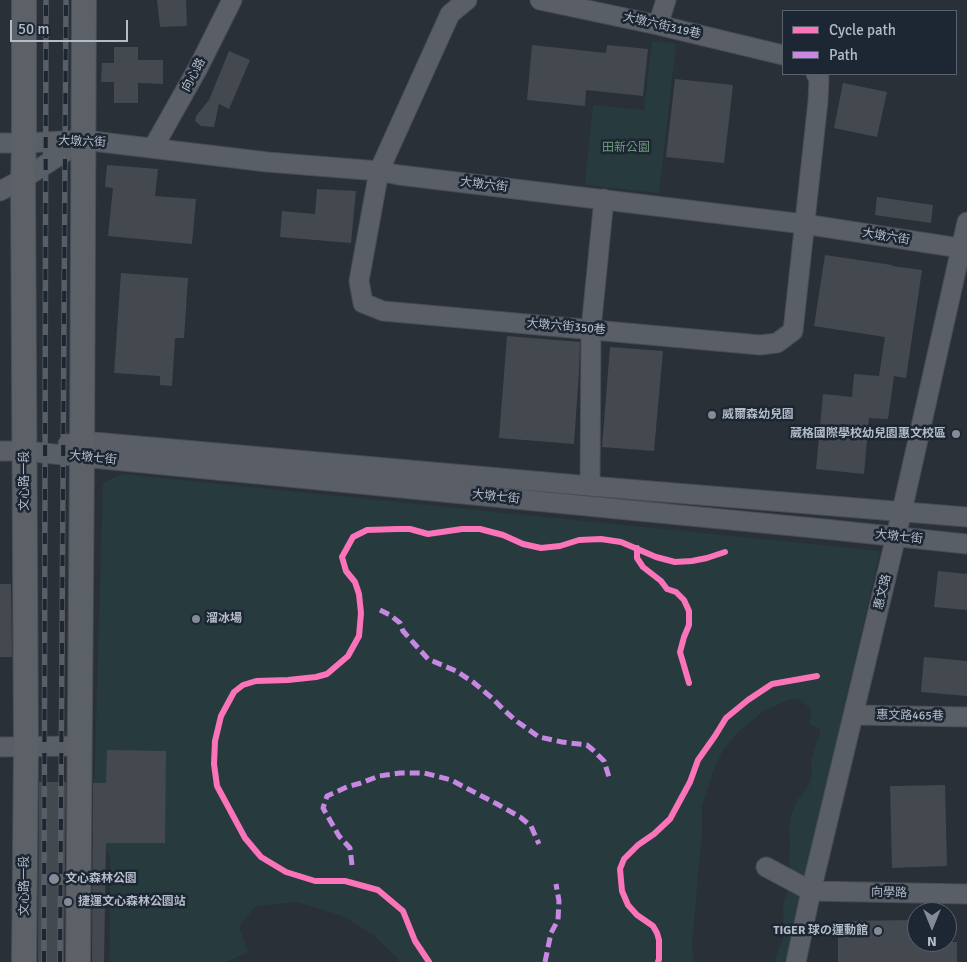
<!DOCTYPE html>
<meta charset="utf-8">
<style>
body{margin:0}
#map{position:relative;width:967px;height:962px;overflow:hidden;background:#2a3038;font-family:Signika,sans-serif}
canvas{display:block}
.legend{position:absolute;left:782px;top:10px;width:175px;height:65px;box-sizing:border-box;background:#1d2633;border:1px solid #59626f;margin:0;padding:6px 9px;list-style:none;font-size:15px;color:#b4bcc9}
.legend li{display:flex;align-items:center;gap:10px;height:25px}
.legend b{width:25px;border:1px solid #59626f}
.north{position:absolute;left:907px;top:902px;width:50px;height:50px;box-sizing:border-box;background:#1d2633;border:1px solid #59626f;border-radius:50%;rotate:180deg;font-size:14px;font-weight:700;line-height:20px;text-align:center;color:#b4bcc9}
.north::after{content:'';display:block;margin:auto;width:18px;height:22px;background:#848b96;clip-path:polygon(50% 0,100% 100%,50% 72%,0 100%)}
.scale{position:absolute;left:10px;top:20px;width:118px;height:22px;box-sizing:border-box;border:2px solid #b4bcc9;border-top:0;padding-left:6px;font-size:15px;line-height:18px;white-space:nowrap;color:#b4bcc9;-webkit-text-stroke:4px #1d2633;paint-order:stroke}
</style>
<div id="map">
<canvas width="967" height="962"></canvas>
<ul class="legend">
<li><b style="height:6px;background:#fb73b8"></b>Cycle path</li>
<li><b style="height:6px;background:#c787e3"></b>Path</li>
</ul>
<div class="north">N</div>
<div class="scale">50 m</div>
</div>
<script>
const ctx = document.querySelector('canvas').getContext('2d');
ctx.lineJoin = 'round';
function paint(path, color) {
  ctx.fillStyle = color;
  ctx.fill(path, 'evenodd');
}
function stroke(path, color, width, dash) {
  ctx.strokeStyle = color;
  ctx.lineWidth = width;
  ctx.lineCap = dash ? 'butt' : 'round';
  ctx.setLineDash(dash || []);
  ctx.stroke(path);
}
function write(font, color, halo, rows, align = 'center') {
  ctx.font = font + ' Signika,"Noto Sans TC","Noto Sans JP",sans-serif';
  ctx.lineWidth = 5;
  ctx.setLineDash([]);
  ctx.textBaseline = 'middle';
  ctx.strokeStyle = halo;
  ctx.fillStyle = color;
  for (const [text, x, y, turn = 0] of rows) {
    ctx.save();
    ctx.translate(x, y);
    ctx.rotate((+turn || 0) * Math.PI / 180);
    ctx.textAlign = isNaN(turn) ? turn : align;
    if (halo) ctx.strokeText(text, 0, 0);
    ctx.fillText(text, 0, 0);
    ctx.restore();
  }
}
paint(new Path2D(`
 M652,41L676,44L659,193L585,185L593,105L644,110Z
 M122,474L880,551L786,962H775V959L784,936L783,906L789,885L790,839L789,829L791,815L798,799L808,788L812,775L811,761L821,729L809,723L812,710L798,698L786,701L765,710L737,733L722,752L714,769L702,806V831L692,944L694,962H399L395,956L373,935L343,916L297,902L256,906L239,926L248,952L226,962H110V855L93,829L103,483Z`), '#273a3e');
paint(new Path2D(`
 M157,0H186L187,26L160,27Z
 M532,45L606,53L607,45L648,49L643,96L586,90L585,106L527,100Z
 M114,47H138V60H163V84L138,83V103H114V82H101L102,63H114Z
 M229,51L250,60L229,109L219,104L214,127L201,126L195,121L196,116L209,100Z
 M675,79L733,85L724,163L666,157Z
 M843,83L887,92L877,137L834,128Z
 M107,165L158,169L155,196L196,199L192,244L108,236L113,188L105,187Z
 M317,189L356,191L351,243L280,237L282,211L315,214Z
 M877,197L933,205L931,223L875,215Z
 M825,255L892,265V266L922,270L906,378L894,376L888,419L869,418L864,474L816,469L823,394L852,397L854,374L879,376L885,337L814,326Z
 M121,273L188,278L184,338H175L172,386L160,385V376L114,373Z
 M507,336L580,342L579,371L574,444L499,438Z
 M610,347L663,351L654,451L602,447Z
 M938,571L967,574V610L934,607Z
 M0,584H11L12,657H0Z
 M924,657L967,661V696L921,692Z
 M107,750L166,751L165,843H106L104,962H92L93,783H106Z
 M39,782H66L64,962H38Z
 M945,785L947,866L892,868L890,786Z
 M917,920V942H957V962H838V921Z`), '#444950');
const minor = new Path2D(`
 M467,0L450,14L379,171L359,281L363,303L383,311L760,345L777,343L793,331L818,101L819,78L816,74
 M540,0L658,25L783,55
 M658,25L666,0
 M0,143H24L84,140L267,162L379,171L399,175L804,224L967,249
 M153,148L198,68L232,0
 M0,191L23,179L82,141
 M68,444L82,441L590,486L967,517
 M0,451H25L82,457L824,529L967,544
 M590,486L591,329L604,199
 M853,715L967,717
 M0,747L80,746
 M766,867L811,891L967,894
 M796,962L811,891L902,511L967,222`);
const major = new Path2D(`
 M24,0V143L23,179L26,747L24,962
 M78,962L82,457L84,0`);
stroke(minor, '#484c53', 21);
stroke(major, '#484c55', 26);
stroke(minor, '#5a5e66', 19);
stroke(major, '#5c6168', 24);
const rail = new Path2D(`
 M44,962L46,0
 M60,962L66,0`);
stroke(rail, '#595d64', 5.5);
stroke(rail, '#1d2633', 4, [11]);
stroke(new Path2D(`
 M380,610L390,615L400,623L403,631L428,659L456,671L473,682L492,698L503,709L515,720L539,737L562,742L587,745L593,750L604,761L609,777
 M352,865L350,848L339,836L323,808L327,796L347,787L361,783L379,776L400,773H424L451,780L497,804L520,817L531,826L539,844
 M545,962L551,933L558,920L559,901L556,884`), '#c787e3', 5, [10, 5]);
stroke(new Path2D(`
 M637,548V558L643,567L661,581L667,589L676,592L684,600L689,611V625L684,637L680,652L689,683
 M429,962L415,941L403,911L378,890L345,881H315L286,872L261,857L245,838L217,786L214,764L215,741L221,716L234,692L243,685L256,681L288,680L316,677L327,674L348,656L359,636L361,613L359,594L355,582L346,571L342,557L353,537L367,530L397,529H410L428,534L462,529H480L503,535L523,544L541,548L560,546L579,540L601,539L621,542L656,557L675,562L692,561L707,558L725,552
 M658,962L659,959V940L657,933L653,926L637,915L628,905L622,891L620,869L624,859L638,845L654,834L670,819L690,782L698,760L715,736L726,718L748,700L772,684L817,676`), '#fb73b8', 6);
for (const [x, y, r, color] of [
 [712,415,5,"#848b96"],
 [956,434,5,"#848b96"],
 [196,619,5,"#848b96"],
 [54,879,6,"#848b96"],
 [68,902,5,"#848b96"],
 [878,931,5,"#848b96"]
]) {
  const dot = new Path2D();
  dot.arc(x, y, r, 0, 2 * Math.PI);
  ctx.fillStyle = color;
  ctx.fill(dot);
  stroke(dot, '#1d2633', 2);
}
write('12px', '#b4bcc9', '#1d2633', [
 ["大墩六街319巷",662,26,13],
 ["向心路",194,75,-62],
 ["大墩六街",82,142,2],
 ["大墩六街",484,185,7],
 ["大墩六街",886,237,9],
 ["大墩六街350巷",566,327,5],
 ["大墩七街",93,458,6],
 ["文心路一段",25,481,-90],
 ["大墩七街",496,497,6],
 ["大墩七街",899,537,6],
 ["惠文路",883,592,-76],
 ["惠文路465巷",910,716,1],
 ["文心路一段",25,886,-90],
 ["向學路",889,893,1]
]);
write('12px', '#6b9a76', '#1d2633', [
 ["田新公園",626,148]
]);
write('bold 12px', '#b4bcc9', '#1d2633', [
 ["威爾森幼兒園",722,415],
 ["葳格國際學校幼兒園惠文校區",946,434,"right"],
 ["溜冰場",206,619],
 ["文心森林公園",65,879],
 ["捷運文心森林公園站",78,902],
 ["TIGER 球の運動館",868,931,"right"]
], 'left');
</script>
